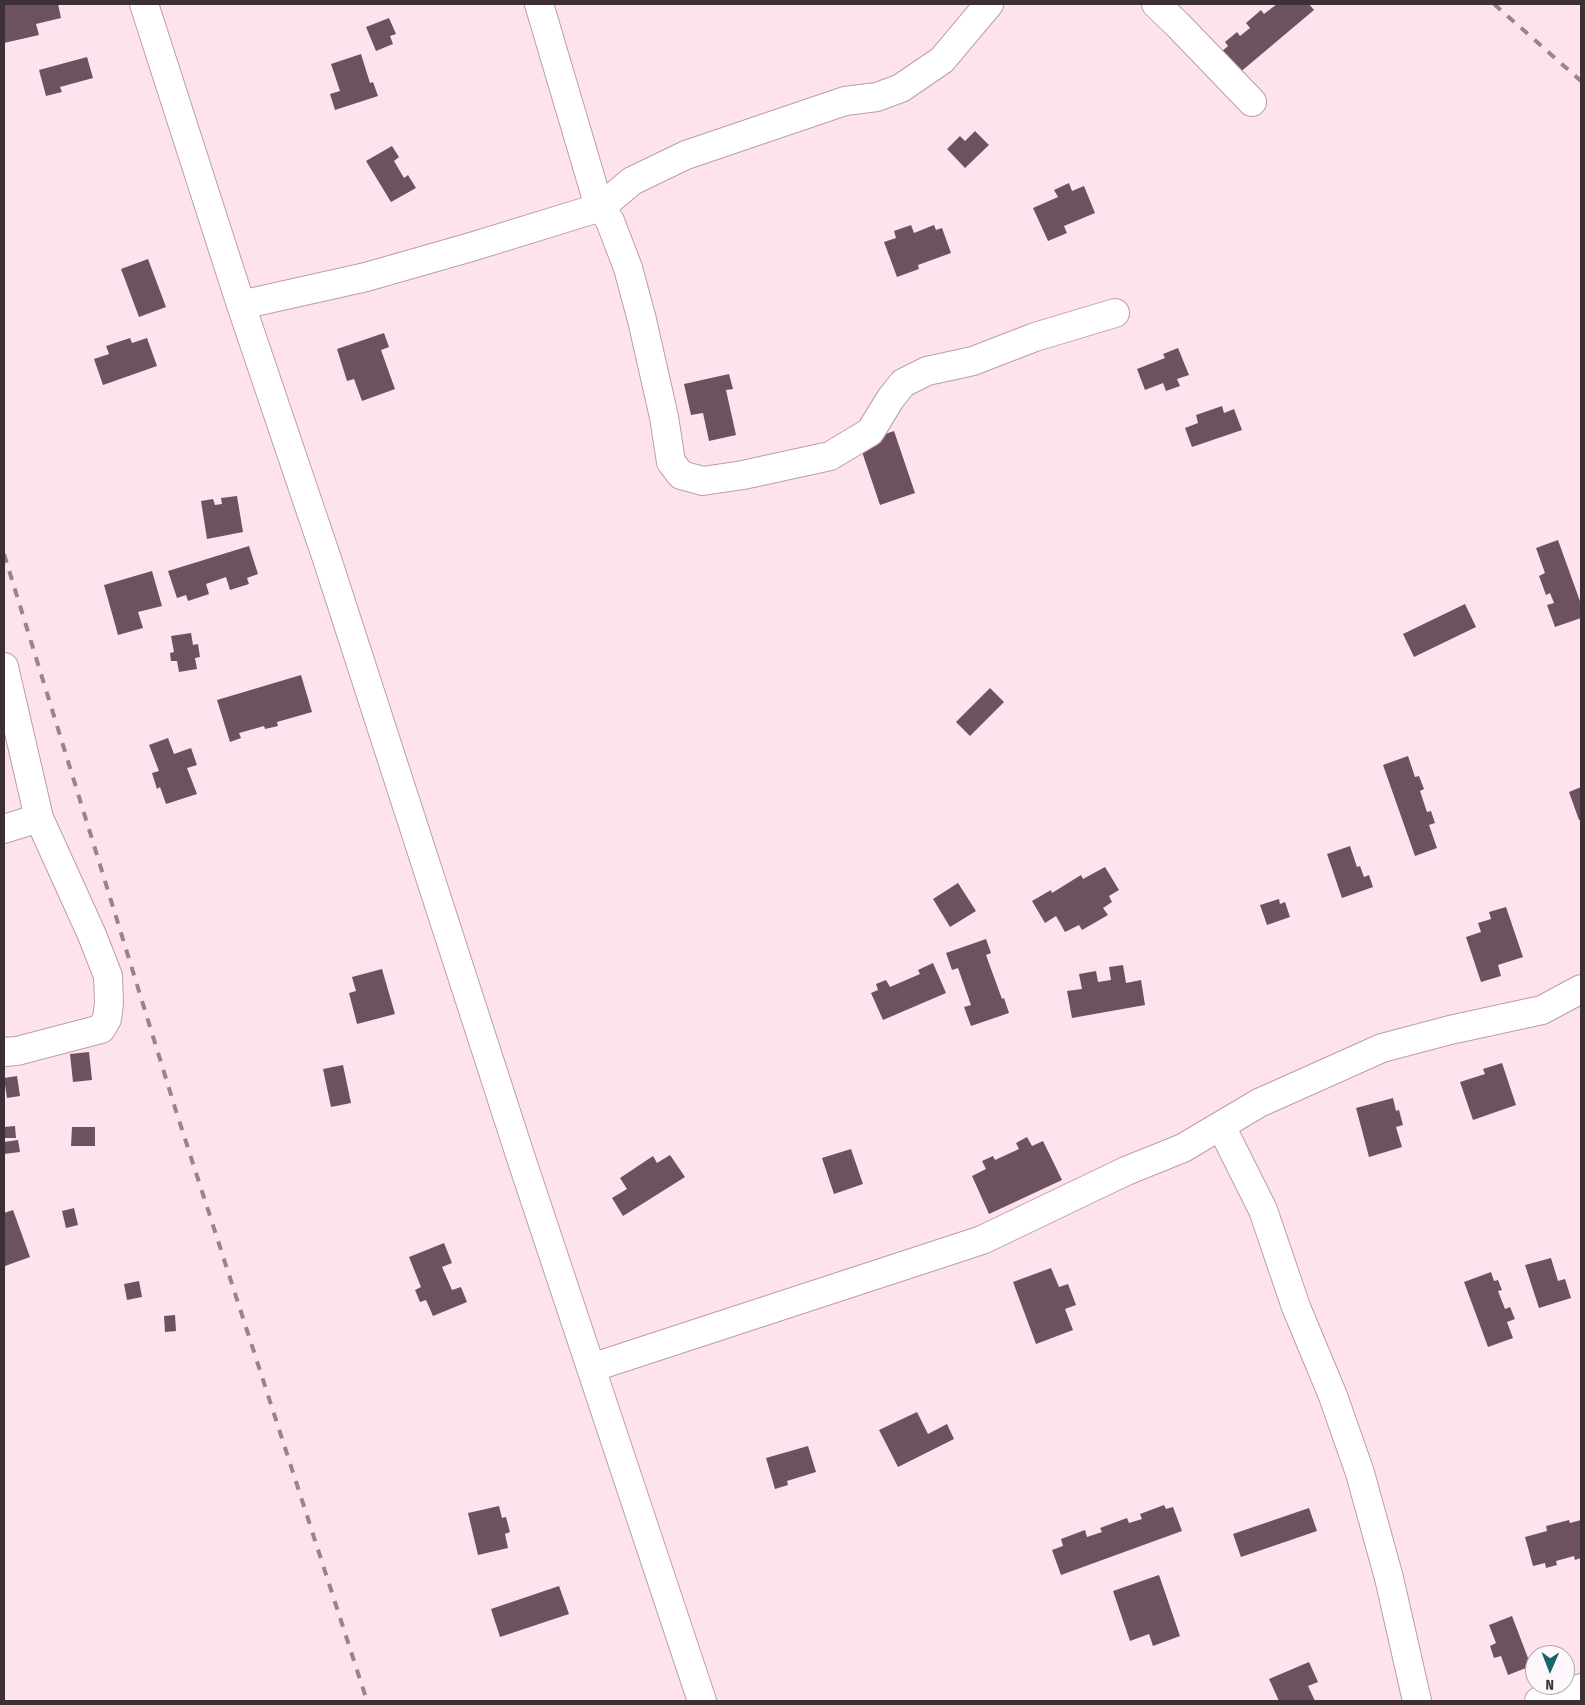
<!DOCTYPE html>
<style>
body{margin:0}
#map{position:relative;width:1585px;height:1705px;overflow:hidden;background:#fee3ef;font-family:"Fira Sans Condensed",sans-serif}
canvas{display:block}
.frame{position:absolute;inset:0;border:5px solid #3c2f35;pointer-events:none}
.north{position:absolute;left:1525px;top:1645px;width:50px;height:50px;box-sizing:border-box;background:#fdf6fa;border:1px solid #b0a6ab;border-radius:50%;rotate:181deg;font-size:14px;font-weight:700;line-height:20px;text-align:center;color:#3c2f35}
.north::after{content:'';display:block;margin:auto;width:18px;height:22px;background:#186666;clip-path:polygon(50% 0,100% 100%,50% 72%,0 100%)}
</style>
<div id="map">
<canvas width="1585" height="1705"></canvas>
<div class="frame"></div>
<div class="north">N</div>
</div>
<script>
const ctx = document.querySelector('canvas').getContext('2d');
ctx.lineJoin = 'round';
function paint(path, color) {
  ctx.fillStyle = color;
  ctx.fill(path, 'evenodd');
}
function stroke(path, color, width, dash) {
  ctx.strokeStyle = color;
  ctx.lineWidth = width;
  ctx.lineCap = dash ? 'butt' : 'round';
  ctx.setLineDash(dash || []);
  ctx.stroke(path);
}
paint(new Path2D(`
 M4,4H58L61,18L36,24L39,35L4,43Z
 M1277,4H1309L1314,10L1238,74L1220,53L1228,46L1225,42L1237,32L1240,36L1250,28L1246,23L1261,10L1264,14Z
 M389,18L396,34L390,36L393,44L376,51L366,27Z
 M361,54L370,83L373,82L378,96L335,110L330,94L340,91L331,64Z
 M87,57L93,78L60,87L62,92L46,96L39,70Z
 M975,131L989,145L965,168L947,149L960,136L965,141Z
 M392,146L399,157L394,161L404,178L408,175L416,188L391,202L366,161Z
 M1069,183L1072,191L1084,186L1095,213L1064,226L1067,233L1048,241L1033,208L1058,197L1054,190Z
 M911,225L914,233L934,225L936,230L942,228L951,253L918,265L919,269L897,277L884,242L896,238L894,231Z
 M148,259L166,307L139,317L121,269Z
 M384,333L389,347L381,350L395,389L362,401L354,379L347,381L337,349Z
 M130,338L132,343L147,338L157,366L103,385L94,359L109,354L106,346Z
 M1178,348L1189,375L1177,379L1180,386L1166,391L1163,383L1145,390L1137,369L1165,358L1163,354Z
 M729,374L733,389L726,390L736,435L709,441L703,413L691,415L684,384Z
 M1222,406L1224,413L1234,409L1242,430L1192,447L1185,428L1198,423L1196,415Z
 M894,431L915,493L880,505L859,443Z
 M237,496L243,532L207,539L201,501L213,499L215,505L222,504L221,498Z
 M1558,540L1581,604V618L1555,627L1547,605L1554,603L1550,593L1546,595L1539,576L1545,573L1536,548Z
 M249,546L258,574L247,578L249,584L230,590L226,577L206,584L209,594L188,601L186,595L177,598L168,571Z
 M152,571L162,606L138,612L143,628L118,635L104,585Z
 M1465,604L1476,627L1414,657L1403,634Z
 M191,633L193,645L198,644L200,657L195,658L197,669L179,672L177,661H171L170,653L174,652L171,636Z
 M301,675L312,712L277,722L278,726L265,729L264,726L239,733L241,738L230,742L217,700Z
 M990,688L1004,702L970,736L956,722Z
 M168,738L174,754L191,748L197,765L187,768L197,794L166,804L160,787L157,789L152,773L159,771L149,745Z
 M1408,756L1415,777L1419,776L1424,789L1420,791L1427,812L1431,811L1435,823L1429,825L1437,848L1415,856L1383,765Z
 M1581,787V820H1579L1569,792Z
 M1350,846L1357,867L1360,866L1364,877L1369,875L1373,887L1342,898L1327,854Z
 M1105,867L1119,890L1109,896L1112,902L1103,908L1108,915L1082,930L1079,925L1065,932L1056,916L1045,923L1032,901L1051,890L1052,893L1081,875L1083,879Z
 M958,883L976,911L950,927L933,899Z
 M1279,899L1280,904L1285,902L1290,917L1267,925L1260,905Z
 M1506,907L1523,957L1498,965L1501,976L1481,982L1466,937L1481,932L1478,923L1491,919L1489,912Z
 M986,939L991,953L986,955L1002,999L1004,998L1009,1013L971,1026L964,1007L971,1005L958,968L952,970L946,953Z
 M933,963L946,993L883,1020L871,993L878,990L876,984L886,980L890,987L920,974L918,970Z
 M1123,965L1126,983L1141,980L1145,1005L1072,1018L1067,991L1082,989L1079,974L1096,971L1098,982L1111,980L1109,967Z
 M382,969L395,1014L357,1024L349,993L356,991L352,977Z
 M89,1052L92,1080L73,1082L70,1054Z
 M1502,1063L1516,1105L1473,1120L1460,1082L1485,1074L1483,1069Z
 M343,1065L351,1103L331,1107L323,1069Z
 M17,1076L20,1096L7,1098L4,1078Z
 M1393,1098L1396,1111L1399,1110L1403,1125L1396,1127L1402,1147L1369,1157L1356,1108Z
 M15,1126L16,1138H4V1127Z
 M72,1127H95V1146H71Z
 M1027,1137L1032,1146L1043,1141L1062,1180L989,1214L972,1176L986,1169L982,1161L993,1156L995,1160L1019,1149L1016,1143Z
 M18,1140L20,1152L4,1154V1142Z
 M851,1149L863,1184L834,1194L822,1158Z
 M670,1155L685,1177L623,1216L612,1198L627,1189L620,1178L653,1156L657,1163Z
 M74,1208L78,1225L66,1228L62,1211Z
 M13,1210L30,1257L5,1266L4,1213Z
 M444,1243L452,1263L442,1267L452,1290L461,1287L467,1302L433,1316L426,1300L420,1302L415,1290L421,1287L409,1257Z
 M1551,1258L1558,1281L1565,1279L1571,1298L1539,1308L1525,1265Z
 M1051,1268L1059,1287L1068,1284L1076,1305L1065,1309L1073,1330L1036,1344L1013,1282Z
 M1491,1272L1494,1281L1498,1280L1502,1290L1498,1291L1505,1309L1510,1307L1515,1319L1507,1322L1513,1338L1488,1347L1464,1282Z
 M139,1281L142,1297L127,1300L124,1284Z
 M175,1315L176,1331L165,1332L164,1316Z
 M917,1412L928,1434L947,1424L954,1439L898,1467L879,1430Z
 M808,1446L816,1472L787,1481L788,1485L775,1489L766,1458Z
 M1164,1505L1166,1509L1173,1507L1182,1531L1061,1575L1052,1550L1063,1546L1061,1539L1085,1530L1087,1537L1102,1532L1100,1528L1127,1518L1129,1523L1142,1519L1140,1514Z
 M499,1506L502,1518L506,1517L510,1532L505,1534L508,1548L478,1555L468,1513Z
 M1309,1508L1317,1531L1241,1557L1233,1534Z
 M1569,1520L1570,1523L1581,1520V1558L1575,1560L1574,1556L1556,1561L1557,1565L1546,1568L1545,1563L1533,1566L1525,1537L1547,1531L1546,1526Z
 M1159,1575L1180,1636L1153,1646L1149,1634L1130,1641L1113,1591Z
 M559,1586L569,1614L500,1637L491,1609Z
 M1512,1616L1531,1666L1508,1675L1501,1656L1494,1658L1490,1646L1496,1643L1489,1625Z
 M1309,1662L1318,1682L1308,1686L1315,1701H1279L1269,1679Z`), '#6d515f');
const minor = new Path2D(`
 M144,4L241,305L327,559L520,1155L702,1701
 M539,4L595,193L601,207L610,221L628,268L642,320L664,417L671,462L681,475L703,481L743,475L830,456L870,432L891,398L903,383L927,371L973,361L1035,337L1115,313
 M1156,4L1177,24L1252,102
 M241,305L366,277L471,247L601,207L632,181L686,155L845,101L877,97L901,88L942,60L989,4
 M4,667L39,818L92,935L108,976L109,1003L107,1019L101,1029L17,1051L4,1052
 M4,829L39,818
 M1221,1126L1263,1210L1296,1307L1333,1396L1360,1473L1389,1578L1417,1701
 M591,1368L982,1240L1126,1171L1183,1148L1259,1103L1382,1048L1450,1030L1542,1010L1581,989
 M1539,1701L1581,1688`);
stroke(minor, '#bc9dab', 30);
stroke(minor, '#fff', 28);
stroke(new Path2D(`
 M1494,4L1581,81
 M4,554L176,1111L367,1701`), '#98848d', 4, [9, 9]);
</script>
